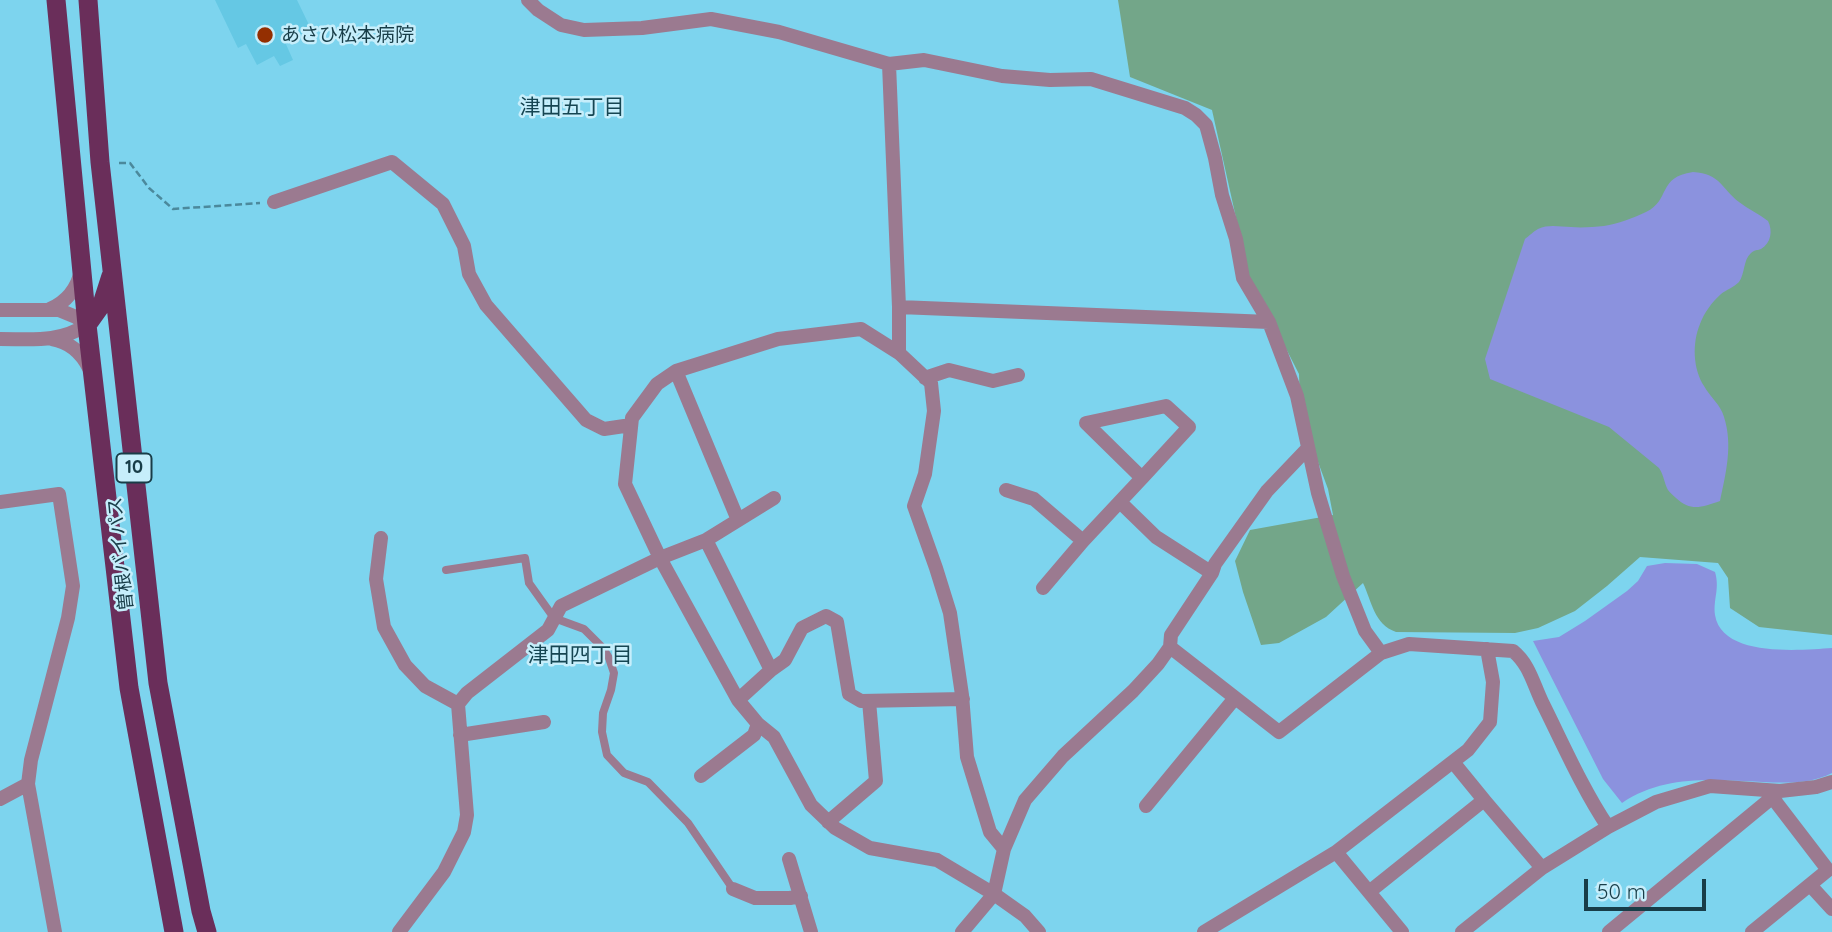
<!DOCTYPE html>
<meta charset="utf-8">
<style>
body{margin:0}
#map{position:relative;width:1832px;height:932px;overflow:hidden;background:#7dd4ee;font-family:Quicksand,sans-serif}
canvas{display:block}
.scale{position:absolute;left:1584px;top:879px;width:122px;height:32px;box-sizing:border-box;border:4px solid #183d48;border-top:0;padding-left:9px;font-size:21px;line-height:24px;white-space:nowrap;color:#183d48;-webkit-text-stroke:5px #c6eefb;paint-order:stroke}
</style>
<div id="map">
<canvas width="1832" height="932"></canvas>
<div class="scale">50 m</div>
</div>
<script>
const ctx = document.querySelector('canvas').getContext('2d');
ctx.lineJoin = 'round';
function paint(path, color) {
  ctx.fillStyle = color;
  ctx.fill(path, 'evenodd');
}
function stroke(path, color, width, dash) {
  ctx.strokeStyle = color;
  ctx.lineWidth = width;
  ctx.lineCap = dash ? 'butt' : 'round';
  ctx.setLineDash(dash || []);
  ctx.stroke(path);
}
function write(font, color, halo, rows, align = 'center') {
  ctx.font = font + ' Quicksand,"Noto Sans JP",sans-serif';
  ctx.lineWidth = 5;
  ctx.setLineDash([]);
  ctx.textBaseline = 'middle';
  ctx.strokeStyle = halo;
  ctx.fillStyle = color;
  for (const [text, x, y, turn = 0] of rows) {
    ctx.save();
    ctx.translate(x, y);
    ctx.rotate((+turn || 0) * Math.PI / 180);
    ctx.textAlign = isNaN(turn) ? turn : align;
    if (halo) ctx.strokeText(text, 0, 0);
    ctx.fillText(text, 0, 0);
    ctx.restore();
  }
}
paint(new Path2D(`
 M215,0H297L311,29L285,42L293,60L280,66L274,56L257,65L246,44L238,48Z`), '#65c8e4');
paint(new Path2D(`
 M1118,0H1832V635L1759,627L1730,608L1728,578L1718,563L1640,557L1607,586L1575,611L1538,628L1515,633L1396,632C1374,624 1372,602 1363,583L1326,617L1279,643L1261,645L1243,592L1235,561L1250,530L1333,515L1328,489L1311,443L1300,404L1299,374L1249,276L1212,110L1130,77Z`), '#73a689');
paint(new Path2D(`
 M1693,172C1721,174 1721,188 1739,202C1748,209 1759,214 1768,221C1773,231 1771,243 1761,249C1756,251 1756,249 1751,253C1743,260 1745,274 1739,282C1734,287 1726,290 1721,294C1712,302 1704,313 1700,324C1692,343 1693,369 1704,386C1710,397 1721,405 1724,417C1733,445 1726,473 1720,501C1702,507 1691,512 1676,498C1673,495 1670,493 1668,490C1664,483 1664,475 1659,468L1609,427L1490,379L1485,359L1525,239C1529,236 1534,231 1538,229C1549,224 1560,227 1571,227C1582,228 1593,227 1604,226C1618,224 1633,218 1646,212C1671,200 1657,177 1693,172Z
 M1665,563L1697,564L1715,572C1720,589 1713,599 1715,615C1722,658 1801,650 1832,648V773C1810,784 1788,783 1763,782C1714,780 1665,774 1622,803L1603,779L1533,641L1559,637L1585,621L1627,591L1638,581L1647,566Z`), '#8b92de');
stroke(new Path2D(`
 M119,163H130L149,188L173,209L260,203`), '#4b899c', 2.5, [7, 3.5]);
stroke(new Path2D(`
 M446,570L525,558L529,583L554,618L584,629L603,648L609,658L614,673L611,690L603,713L602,732L607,755L624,773L648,782L688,823L733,889`), '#9b7a90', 8);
stroke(new Path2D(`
 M528,0L538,10L561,25L584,30L642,28L711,19L779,32L889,64L924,60L1002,76L1050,80L1091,79L1185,108L1196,115L1206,125L1215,158L1222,195L1236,239L1243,278L1269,322L1297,396L1318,493L1343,576L1365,631L1381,653
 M889,64L899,307V353
 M274,202L392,162L443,204L464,246L469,274L486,305L586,420L604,429L631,425
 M899,307L1269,322
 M676,371L738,520
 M925,378L949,370L993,381L1018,375
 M1006,490L1034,499L1083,541
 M0,502L59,494L73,586L68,618L31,760L28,784L55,932
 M1120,502L1156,537L1212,573L1171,635L1170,647
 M381,538L376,579L384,627L405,665L425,686L458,704
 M706,540L774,498
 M1212,573L1215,564L1267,491L1308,448
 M1043,588L1083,541L1142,478L1086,423L1166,406L1189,427L1142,478
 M738,700L771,670L785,660L802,628L826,616L837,622L849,694L861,701L963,699
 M460,735L544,722
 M1453,762L1484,800
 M701,776L754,735L758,724
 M0,799L28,784
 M1146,806L1235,698
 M828,822L876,781L869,701
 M1004,849L990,832L967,757L962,695L950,613L936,568L914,506L925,474L934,411L931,383L899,353L861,329L778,339L676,371L657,384L632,418L625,484L660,558L738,700L758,724L774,737L811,805L835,828L870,848L937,860L994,894L1025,916L1039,932
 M1336,852L1402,932
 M789,859L811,932
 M1542,868L1608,827
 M1810,885L1832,909
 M733,889L755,898H790L801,896
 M1369,892L1484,800L1542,868L1462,932
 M399,932L444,872L464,832L467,815L458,704L467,693L548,630L561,606L660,558L706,540L771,670
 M962,932L994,894L1004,849L1025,800L1063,756L1133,691L1158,664L1170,647L1279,732L1381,653L1409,644L1513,651C1529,664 1533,683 1542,702C1563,744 1582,788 1608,827L1656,802L1710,786L1780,791L1816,787L1832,782
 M1204,932L1336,852L1468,750L1490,722L1493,682L1487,649
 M1609,932L1780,791
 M1752,932L1828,870L1772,797`), '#9b7a90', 14);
stroke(new Path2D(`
 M50,309C66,302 77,289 81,271
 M0,310H59L76,317L87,325C58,343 33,339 0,339
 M52,339C70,342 81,352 89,368`), '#9b7a90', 14);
stroke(new Path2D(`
 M56,0L87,325L129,688L174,932
 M88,0L100,162L158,683L201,911L207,932
 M87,325L102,304L111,276`), '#6a2e5a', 19);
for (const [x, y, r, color] of [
 [265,35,9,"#942f01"]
]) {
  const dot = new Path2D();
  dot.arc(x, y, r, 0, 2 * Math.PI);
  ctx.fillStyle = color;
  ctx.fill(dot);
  stroke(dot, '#c6eefb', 2.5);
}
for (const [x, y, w] of [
 [134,468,35]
]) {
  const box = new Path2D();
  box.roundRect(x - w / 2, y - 14.5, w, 29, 5);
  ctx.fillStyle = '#c6eefb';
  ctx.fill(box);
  stroke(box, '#183d48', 2);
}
write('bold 18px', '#183d48', null, [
 ["10",134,468]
]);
write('19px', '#183d48', '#c6eefb', [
 ["あさひ松本病院",281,35]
], 'left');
write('19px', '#183d48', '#c6eefb', [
 ["曽根バイパス",121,554,-96]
]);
write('21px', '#154552', '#c6eefb', [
 ["津田五丁目",572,108],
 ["津田四丁目",580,656]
]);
</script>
